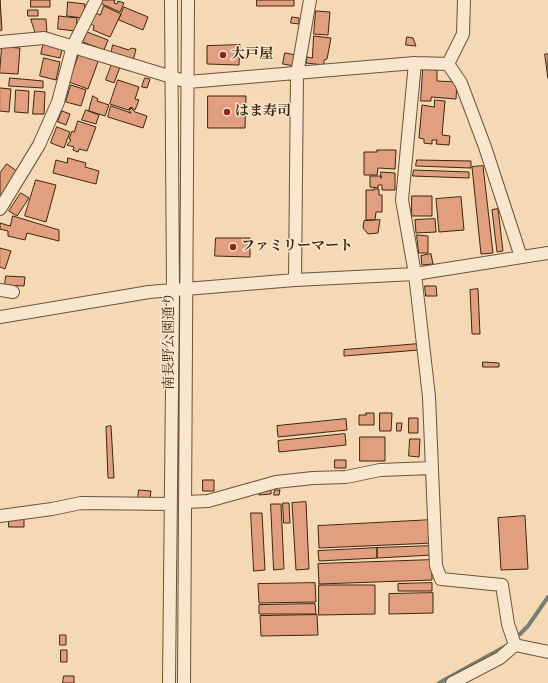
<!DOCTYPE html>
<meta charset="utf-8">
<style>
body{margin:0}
canvas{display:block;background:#f5d9b4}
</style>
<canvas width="548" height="683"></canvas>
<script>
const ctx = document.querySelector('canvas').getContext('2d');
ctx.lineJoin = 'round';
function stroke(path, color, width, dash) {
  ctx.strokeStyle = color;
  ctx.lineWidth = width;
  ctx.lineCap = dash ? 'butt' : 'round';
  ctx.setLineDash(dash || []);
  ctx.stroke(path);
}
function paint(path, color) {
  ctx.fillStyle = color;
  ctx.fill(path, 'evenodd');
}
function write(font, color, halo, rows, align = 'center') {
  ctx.font = font + ' "IM FELL DW Pica","Noto Serif JP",serif';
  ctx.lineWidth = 3;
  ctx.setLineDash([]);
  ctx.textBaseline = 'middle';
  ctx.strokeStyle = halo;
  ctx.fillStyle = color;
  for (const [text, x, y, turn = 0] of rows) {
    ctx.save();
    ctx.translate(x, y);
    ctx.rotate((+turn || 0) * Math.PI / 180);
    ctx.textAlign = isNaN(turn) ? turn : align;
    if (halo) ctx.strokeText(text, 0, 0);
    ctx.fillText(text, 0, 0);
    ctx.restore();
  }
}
stroke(new Path2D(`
 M520,634L528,626L548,597
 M439,683L506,646`), '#767f70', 4);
const building = new Path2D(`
 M0,0L2,30L0,31Z
 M31,0H50V7H31Z
 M103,0H115L114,3L117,4L118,1L124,3L120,12L102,4Z
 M257,0H294V6H257Z
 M68,2L85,4L83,18L67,16Z
 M104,6L121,14L110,37L93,30L94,26L90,23L94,12L100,15Z
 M124,7L148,17L143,30L119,20Z
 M28,10H38V16H28Z
 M316,11L330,12L328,35L314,34Z
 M59,16L77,18L76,31L58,29Z
 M292,17L299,18V24L291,23Z
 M31,19H46L47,34H36Z
 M87,32L108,40L104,50L83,42Z
 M314,36L331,38L327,59L324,60V65L306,63L307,57L312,58Z
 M407,37L413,38L416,46L406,45Z
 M44,43L63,47L60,58L41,54Z
 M113,45L129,50L131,48L136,49L133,61L111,54Z
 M240,45L239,65L207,64V46Z
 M2,47L20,48L18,74L0,73Z
 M80,52L99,59L88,89L69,82Z
 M285,53L296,55L294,66L283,64Z
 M545,54H548V78Z
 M44,58L60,62L56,80L40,76Z
 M112,64L120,67L114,83L106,80Z
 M423,69L437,70V81L457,82L456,99L431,97V101H421Z
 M10,78L43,81V88L9,86Z
 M145,78L150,79L147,88L142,87Z
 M118,80L139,87L135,99L139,100L135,110L131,107L128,110L110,104Z
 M71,85L86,90L81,106L66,102Z
 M0,88L11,89L9,112L0,111Z
 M16,90L29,91L28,113L15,112Z
 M35,91L45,92L44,114H33Z
 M93,96L98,99L97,101L109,105L105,116L89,111Z
 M208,96H246L245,128H208Z
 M435,100L445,101L442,135L450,136L449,145L436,144L437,140H432V144L424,143V139L419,138L422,105L434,107Z
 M111,106L131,113L129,110L131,108L135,112L147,116L143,128L108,117Z
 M86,110L99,115L96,124L82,120Z
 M62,111L70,114L66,125L58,122Z
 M78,121L96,127L87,151L79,149L78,152L73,150L74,147L67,145L71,140L69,139L72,131L74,132Z
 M57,127L70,132L64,148L51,143Z
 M377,150H396L395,169L378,168L377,175H364V152H377Z
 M68,158L86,163L85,167L99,171L96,184L53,173L56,160L67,163Z
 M417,160L471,161V168L416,166Z
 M7,164L18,172L0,198V173Z
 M483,166L493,253L481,254L472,167Z
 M414,170L469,172V178L413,176Z
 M381,172L395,173V190H382V185H378V188L370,187V176H381V178Z
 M36,180L56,185L46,222L25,216Z
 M374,189H379V195H382V212H376L375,220H366V190H374Z
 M21,193L29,198L17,216L9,211Z
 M412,196H432V216H412Z
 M461,197L464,230L439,232L436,199Z
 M498,209L503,251L497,252L492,210Z
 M13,216L59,230V241L27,233L25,240L8,236V231L0,229V223L10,226Z
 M435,219L436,232L416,233L415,220Z
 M380,220L378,233L368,234L363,228L364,221Z
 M417,235L428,236V253H419Z
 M216,238H250V257L215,256Z
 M0,248L11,251L5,269L0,267Z
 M431,254L433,264L422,265L421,256Z
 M6,276L25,277L24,286L5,285Z
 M425,286H436L437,296H426Z
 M478,289L480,334H472L470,290Z
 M419,344V350L344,356V350Z
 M483,362L499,363V367H483Z
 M366,413H374V425H359V415H366Z
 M380,413H392L391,431H380Z
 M409,418H418V433H409Z
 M346,419L347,430L278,437L277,426Z
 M397,423H402L401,431H397Z
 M111,426L114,478H108L106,427Z
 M345,434L346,445L279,452L278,441Z
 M360,437H385V461H360Z
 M410,439H420L419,457L409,456Z
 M335,460H346V468H335Z
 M203,480H214V491H203Z
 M271,487V494L259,495L258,488Z
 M139,490L151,491L150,498H138Z
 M275,490H280L279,495H274Z
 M306,502L309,569L296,570L292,503Z
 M283,503H289L290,523H284Z
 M271,504H281L284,569L274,570Z
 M251,513H262L265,570L254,571Z
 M525,516L528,569L501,570L498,518Z
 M9,518H24V527H9Z
 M432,520L433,543L319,548L318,526Z
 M432,546V555L377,558V548Z
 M377,548V558L319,561L318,551Z
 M432,560V580L319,584L318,564Z
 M315,583L316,602L259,603L258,584Z
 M432,583V591H398V584Z
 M319,585H375V614L319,615Z
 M433,593V613L389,614V594Z
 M315,604L316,614H259V605Z
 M317,615L318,635L261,636L260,616Z
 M60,635H66V645H60Z
 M61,650H67V662H61Z
 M64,676H74V683H63Z`);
paint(building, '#e19f80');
stroke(building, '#3c270e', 1);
const minor = new Path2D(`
 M0,42L44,38L188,82L415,63L448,64
 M415,63L402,200L415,274L429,397L436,566L441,579L502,585L508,624L515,645L548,652
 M448,64L461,83L485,147L521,257
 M448,64L463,34L464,0
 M0,209L39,145L58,102L73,46L96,0
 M295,280L297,74L310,0
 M0,290L13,292
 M0,317L149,292L295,280L415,274L548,253
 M185,502L208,501L276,482L313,478L346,477L380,470L432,468
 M0,516L52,509L81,503L171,504
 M169,683L173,289L171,0
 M184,683L188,0
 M452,683L500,658L515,645`);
stroke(minor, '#6a5438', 14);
stroke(minor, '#f8e6ce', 12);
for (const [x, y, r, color] of [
 [223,55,4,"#8f2418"],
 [227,112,4,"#8f2418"],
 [233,247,4,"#8f2418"]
]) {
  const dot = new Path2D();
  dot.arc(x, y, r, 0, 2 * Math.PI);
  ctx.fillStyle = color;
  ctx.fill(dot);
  stroke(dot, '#f8e6ce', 1.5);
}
write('bold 14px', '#3c270e', '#f8e6ce', [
 ["大戸屋",231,55],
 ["はま寿司",235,112],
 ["ファミリーマート",241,247]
], 'left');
write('14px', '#3c270e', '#f8e6ce', [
 ["南長野公園通り",170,341,-90]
]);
</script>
